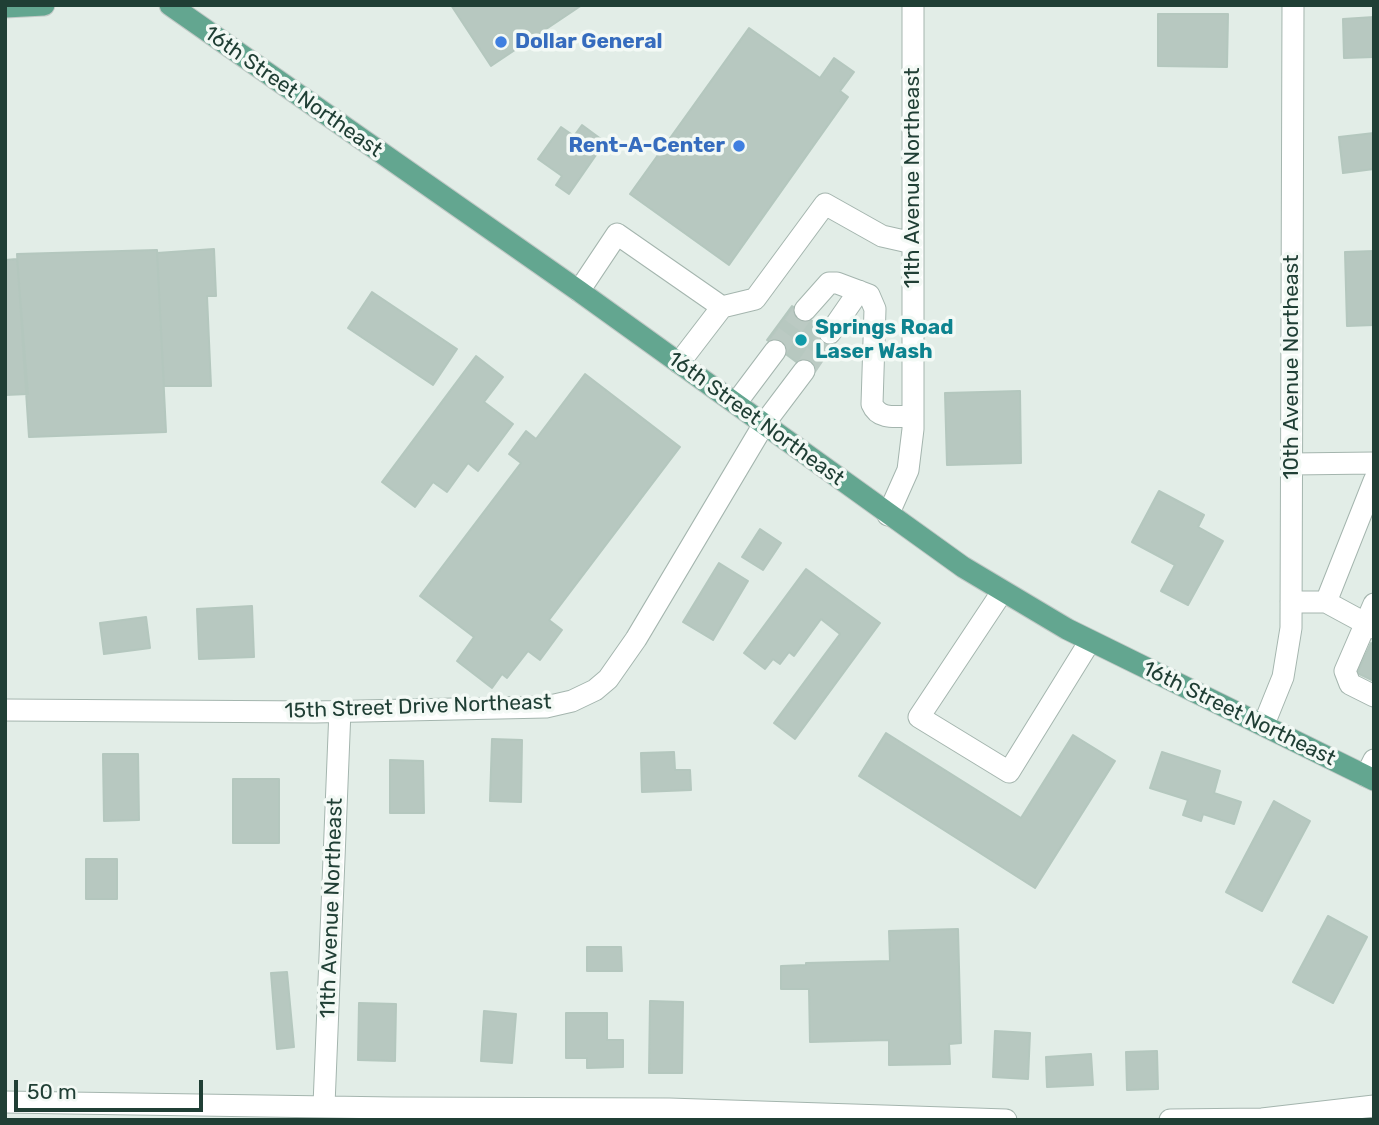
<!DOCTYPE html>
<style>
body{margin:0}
#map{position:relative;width:1379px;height:1125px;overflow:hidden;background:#e2ede7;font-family:Rubik,sans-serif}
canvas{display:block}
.frame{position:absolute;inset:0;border:7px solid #203f35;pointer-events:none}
.scale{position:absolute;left:14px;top:1080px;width:189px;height:32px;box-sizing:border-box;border:4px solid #203f35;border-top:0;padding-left:9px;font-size:21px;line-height:24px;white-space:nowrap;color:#203f35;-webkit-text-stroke:5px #f3f9f5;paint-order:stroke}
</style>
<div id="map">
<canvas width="1379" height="1125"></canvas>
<div class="frame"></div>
<div class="scale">50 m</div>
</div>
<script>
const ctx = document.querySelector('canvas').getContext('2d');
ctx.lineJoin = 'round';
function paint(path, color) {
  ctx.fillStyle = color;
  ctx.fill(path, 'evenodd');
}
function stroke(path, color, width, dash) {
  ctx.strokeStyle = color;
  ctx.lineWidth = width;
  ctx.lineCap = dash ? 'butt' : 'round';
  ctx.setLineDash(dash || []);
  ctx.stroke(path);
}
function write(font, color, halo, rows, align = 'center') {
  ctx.font = font + ' Rubik,sans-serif';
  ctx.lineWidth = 7;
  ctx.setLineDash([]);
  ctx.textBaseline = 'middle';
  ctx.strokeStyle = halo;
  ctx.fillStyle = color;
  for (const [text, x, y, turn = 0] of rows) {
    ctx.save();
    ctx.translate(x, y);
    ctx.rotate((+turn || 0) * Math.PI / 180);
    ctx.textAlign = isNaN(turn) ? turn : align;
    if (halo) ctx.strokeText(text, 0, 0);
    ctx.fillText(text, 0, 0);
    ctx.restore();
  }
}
const building = new Path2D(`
 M451,5H582L491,66Z
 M1158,14H1228L1227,67L1158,66Z
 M1374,17V57L1344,58L1343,19Z
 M749,28L820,78L834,58L854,72L840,91L848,97L729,265L630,194Z
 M582,125L605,142L569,194L556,185L562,176L538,159L561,127L574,136Z
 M1374,133V169L1343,173L1339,137Z
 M214,249L216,296H207L211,386H164L157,253Z
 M157,250L166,432L29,437L17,254Z
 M1374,251V325L1347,326L1345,252Z
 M17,259L28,394L5,395V260Z
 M372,292L457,349L433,385L348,328Z
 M792,306L836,339L811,373L767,340Z
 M476,356L503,377L484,402L513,424L478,471L468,463L447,492L433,482L415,507L382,482Z
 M585,374L680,447L549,620L562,630L540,660L528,651L507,678L502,674L492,688L457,661L474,637L420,596L521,463L509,454L526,431L536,439Z
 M1020,391L1021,463L947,465L945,393Z
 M1159,491L1204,515L1198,527L1223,541L1188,605L1161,591L1175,565L1132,542Z
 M760,529L781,543L763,570L742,557Z
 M719,563L748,581L713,640L683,622Z
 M806,569L880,623L795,739L774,723L840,634L821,619L794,656L789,652L780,664L773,659L765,669L744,653Z
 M252,606L254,657L199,659L197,609Z
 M146,617L150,648L104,654L100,623Z
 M1371,643L1374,645V681L1357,673Z
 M886,733L1021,818L1073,735L1115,761L1035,888L859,776Z
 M492,739L522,740L521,802L490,801Z
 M674,752L675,770H690L691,790L642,792L641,753Z
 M1162,752L1220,771L1214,793L1241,802L1234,824L1203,814L1201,821L1183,815L1188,800L1150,788Z
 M103,754H138L139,820L104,821Z
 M390,760L423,761L424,813H390Z
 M233,779H279V843H233Z
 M1274,801L1310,821L1262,911L1226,892Z
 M86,859H117V899H86Z
 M1328,916L1367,937L1333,1003L1293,982Z
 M958,929L961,1043L949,1044L950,1064L889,1065V1040L810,1042L809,989H781V966L806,965V963L890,961L889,931Z
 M587,947H621L622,971H587Z
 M287,972L294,1047L277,1049L271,973Z
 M650,1001L683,1002L682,1073H649Z
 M359,1003L396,1004L395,1061L358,1060Z
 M484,1011L516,1014L512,1063L481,1061Z
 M566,1013H607V1040H623V1067L587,1068V1058H566Z
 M995,1031L1030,1033L1028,1079L993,1077Z
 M1157,1051L1158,1089L1127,1090L1126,1052Z
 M1091,1054L1093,1085L1047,1087L1046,1057Z`);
paint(building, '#b7c8c0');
stroke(building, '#b4c7be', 2);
stroke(new Path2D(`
 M775,351L805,310
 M804,371L830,333`), '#bbcac3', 21, [21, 10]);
const minor = new Path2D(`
 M579,291L617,234L722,307L679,363
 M722,307L755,299L825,204L882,236L913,243
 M805,310L829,283H837L869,295L875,309L872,404C879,421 898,416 913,416
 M830,333L859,291
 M736,403L775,351
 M1292,464L1374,463
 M888,515L908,470L913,429V5
 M1002,592L919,717L1009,772L1090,641
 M1291,602H1326L1374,628
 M1326,602L1374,481
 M1374,604L1345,671L1350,684L1374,696
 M5,710L315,712L546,707L572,701L595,690L608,679L636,639L764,424L804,371
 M1264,724L1283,677L1291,628L1293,5
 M1366,776L1374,760
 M5,1102L393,1108L669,1109L1006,1120
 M324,1105L340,710
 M1170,1120L1262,1119L1374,1106`);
const major = new Path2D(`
 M170,5L579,291L963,567L1067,629L1374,780
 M5,7L44,5`);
stroke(minor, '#a4b5ae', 23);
stroke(major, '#c1c9c6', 23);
stroke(minor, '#fff', 21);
stroke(major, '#63a690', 21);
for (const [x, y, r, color] of [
 [501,42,7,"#3f7fe0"],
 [739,146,7,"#3f7fe0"],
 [801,340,7,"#0f9aa8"]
]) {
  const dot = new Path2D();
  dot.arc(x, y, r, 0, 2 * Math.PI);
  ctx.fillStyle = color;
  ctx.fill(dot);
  stroke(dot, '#f3f9f5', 2.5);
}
write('bold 21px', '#366cbe', '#f3f9f5', [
 ["Dollar General",515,42],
 ["Rent-A-Center",725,146,"right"]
], 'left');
write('21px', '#203f35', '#f3f9f5', [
 ["16th Street Northeast",293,92,35],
 ["11th Avenue Northeast",913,178,-90],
 ["10th Avenue Northeast",1292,367,-90],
 ["16th Street Northeast",756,419,36],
 ["15th Street Drive Northeast",418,707,-2],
 ["16th Street Northeast",1239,714,26],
 ["11th Avenue Northeast",332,908,-88]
]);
write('bold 21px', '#0d838f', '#f3f9f5', [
 ["Springs Road",815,328],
 ["Laser Wash",815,352]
], 'left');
</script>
